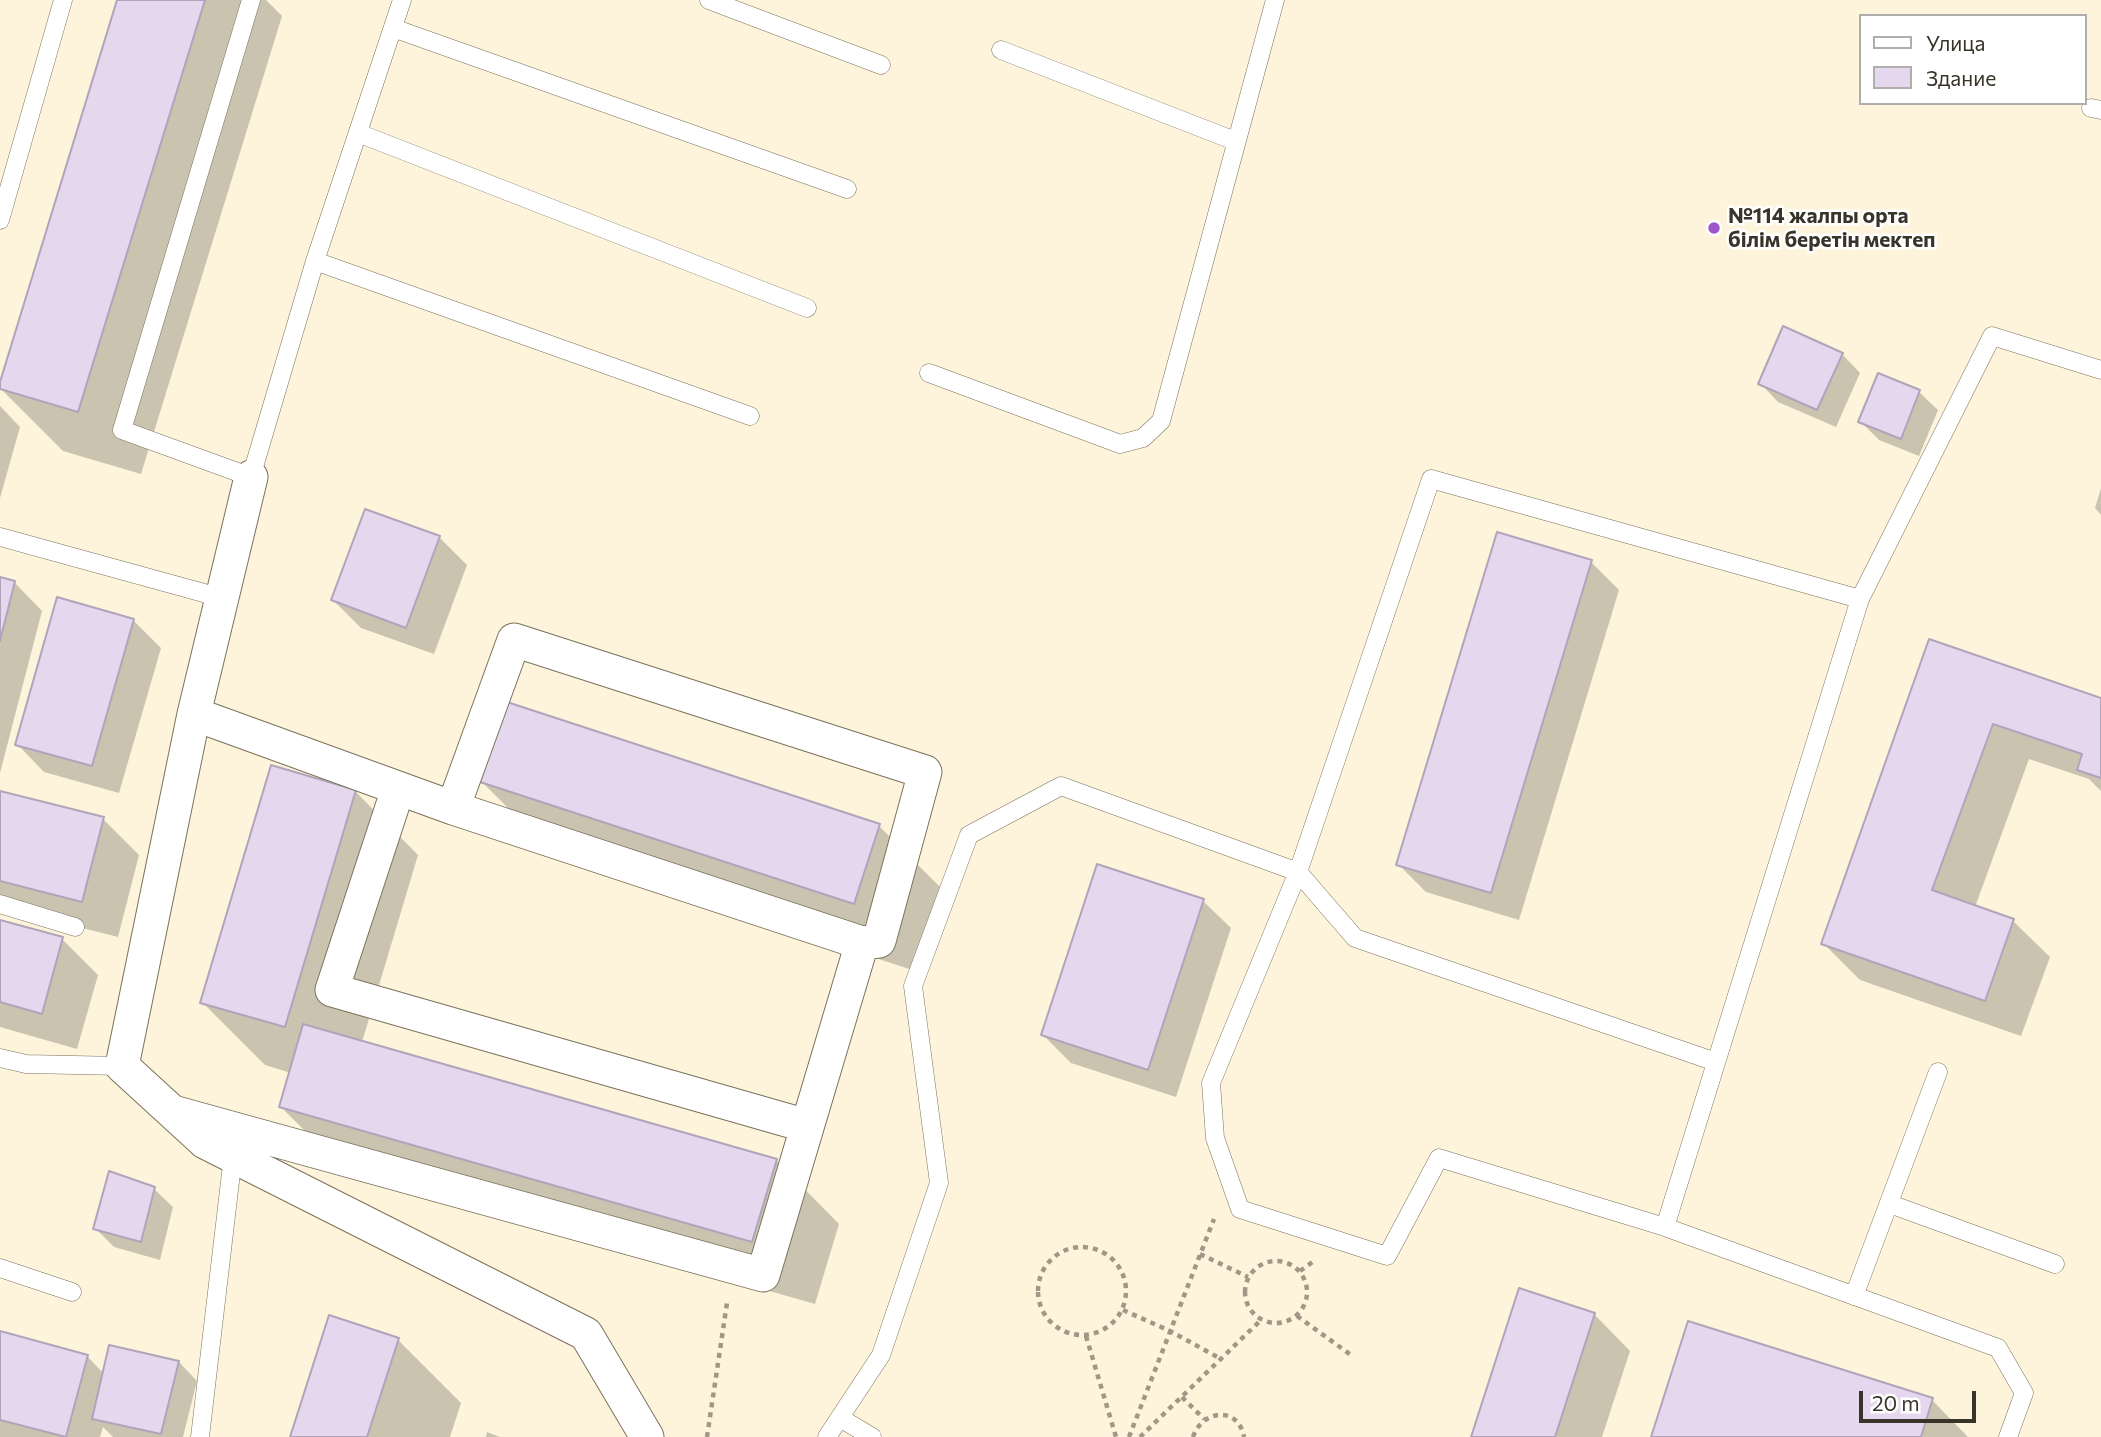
<!DOCTYPE html>
<meta charset="utf-8">
<style>
body{margin:0}
#map{position:relative;width:2101px;height:1437px;overflow:hidden;background:#fdf4db;font-family:Commissioner,sans-serif}
canvas{display:block}
.legend{position:absolute;left:1859px;top:14px;width:228px;height:91px;box-sizing:border-box;background:#fff;border:2px solid #afaeaa;margin:0;padding:9px 12px;list-style:none;font-size:21px;color:#38342a}
.legend li{display:flex;align-items:center;gap:14px;height:35px}
.legend b{width:35px;border:2px solid #afaeaa}
.scale{position:absolute;left:1859px;top:1391px;width:117px;height:32px;box-sizing:border-box;border:4px solid #38342a;border-top:0;padding-left:9px;font-size:21px;line-height:24px;white-space:nowrap;color:#38342a;-webkit-text-stroke:5px #fff;paint-order:stroke}
</style>
<div id="map">
<canvas width="2101" height="1437"></canvas>
<ul class="legend">
<li><b style="height:9px;background:#fff"></b>Улица</li>
<li><b style="height:19px;background:#e4d7ee"></b>Здание</li>
</ul>
<div class="scale">20 m</div>
</div>
<script>
const g = document.querySelector('canvas').getContext('2d');
g.lineJoin = 'round';
function fillPath(path, color) { g.fillStyle = color; g.fill(path, 'evenodd'); }
function strokePath(path, color, width, dash) { g.strokeStyle = color; g.lineWidth = width; g.lineCap = dash ? 'butt' : 'round'; g.setLineDash(dash || []); g.stroke(path); }
function label(font, color, halo, rows, align = 'center') {
  g.font = font + ' Commissioner,sans-serif'; g.lineWidth = 5; g.setLineDash([]); g.textBaseline = 'middle'; g.strokeStyle = halo; g.fillStyle = color; for (const [text, x, y, turn = 0] of rows) {
    g.save(); g.translate(x, y); g.rotate((+turn || 0) * Math.PI / 180); g.textAlign = isNaN(turn) ? turn : align; if (halo) g.strokeText(text, 0, 0); g.fillText(text, 0, 0); g.restore();
  }
}
fillPath(new Path2D(`
 M119,0H266L282,16L141,474L63,451L0,388Z
 M1842,354L1860,373L1836,427L1778,402L1760,383Z
 M1919,392L1938,410L1919,456L1879,440L1860,421Z
 M0,406L20,427L0,498Z
 M2101,488V515L2095,508Z
 M439,537L467,565L434,654L361,628L333,600Z
 M1591,562L1619,590L1519,920L1426,892L1398,864Z
 M0,579L15,583L42,611L0,773Z
 M133,620L161,648L119,793L44,772L17,744Z
 M1930,641L2101,699V791L2089,779L2029,759L1975,907L2013,921L2050,957L2021,1036L1860,980L1824,944Z
 M482,782L879,826L950,897L925,974L554,854Z
 M355,791L418,855L362,1042L776,1160L839,1224L815,1304L344,1170L281,1107L291,1073L265,1065L202,1002Z
 M0,792L103,819L139,855L118,937L0,907Z
 M1203,901L1231,928L1176,1097L1071,1063L1043,1035Z
 M0,921L62,939L98,975L77,1049L0,1027Z
 M154,1189L173,1207L160,1260L114,1247L95,1228Z
 M1594,1314L1630,1351L1602,1437H1472Z
 M0,1333L87,1356L104,1374L179,1362L197,1381L183,1437H113L103,1427L100,1437H0Z
 M398,1340L461,1403L450,1437H292Z
 M1932,1400L1968,1437H1653Z
 M487,1432L500,1437H486Z`), '#0003');
const building = new Path2D(`
 M117,0H205L78,412L0,389V382Z
 M1783,326L1843,353L1817,410L1758,384Z
 M1878,373L1920,390L1901,439L1858,422Z
 M365,509L440,536L406,628L331,600Z
 M1497,532L1592,560L1491,893L1396,865Z
 M0,577L15,581L0,641Z
 M57,597L134,619L92,766L15,745Z
 M1929,639L2101,698V778L2077,770L2082,754L1993,724L1932,890L2014,919L1985,1001L1821,944Z
 M507,702L880,824L854,904L480,782Z
 M271,765L356,790L285,1027L200,1003Z
 M0,791L104,817L82,902L0,881Z
 M1097,864L1204,899L1148,1070L1041,1035Z
 M0,920L63,937L42,1014L0,1002Z
 M303,1024L777,1159L752,1242L279,1107Z
 M109,1171L155,1187L141,1242L93,1229Z
 M1519,1288L1595,1313L1555,1437H1471Z
 M329,1315L399,1338L367,1437H290Z
 M1688,1321L1933,1398L1921,1437H1651Z
 M0,1331L88,1355L66,1437L0,1420Z
 M109,1345L179,1361L161,1434L92,1419Z`);
fillPath(building, '#e4d7ee');
strokePath(building, '#b0a4ba', 2);
const lane = new Path2D(`
 M251,0L122,430L251,477L315,261L402,0
 M709,0L881,65
 M393,28L847,189
 M1001,50L1235,141
 M2091,108L2101,110
 M358,133L807,308
 M0,220L63,0
 M315,261L750,416
 M929,373L1120,444L1143,438L1161,421L1275,0
 M0,537L222,598
 M0,904L75,927
 M0,1058L26,1064L122,1066
 M1890,1204L2055,1264
 M1665,1227L1860,599
 M0,1268L72,1292
 M1854,1296L1938,1072
 M840,1418L872,1437
 M200,1437L233,1156
 M827,1437L881,1355L939,1183L913,986L969,835L1061,786L1298,872L1355,938L1716,1062
 M2008,1437L2024,1393L1998,1348L1665,1227L1439,1158L1387,1256L1240,1209L1215,1138L1211,1083L1298,872L1431,479L1860,599L1992,336L2101,370`);
const street = new Path2D(`
 M251,477L194,714L122,1066L205,1142L586,1334L647,1437
 M194,714L453,808
 M398,789L332,990L807,1126
 M173,1112L763,1275L862,943L879,941L925,772L514,640L453,808L862,943`);
strokePath(lane, '#7b725c', 19);
strokePath(street, '#7b725c', 35);
strokePath(new Path2D(`
 M1038 1291a44 44 0 1 1 88 0a44 44 0 1 1-88 0Z
 M1200,1254L1248,1277
 M1245 1292a31 31 0 1 1 62 0a31 31 0 1 1-62 0Z
 M1300,1271L1314,1261
 M1123,1310L1170,1331L1221,1359
 M1297,1316L1351,1355
 M1086,1336L1116,1437
 M1182,1397L1204,1419
 M707,1437L727,1303
 M1129,1437L1214,1219
 M1140,1437L1261,1320
 M1193,1437C1202,1410 1238,1405 1244,1437`), '#9f9886', 4.5, [5, 5]);
strokePath(lane, '#fff', 18);
strokePath(street, '#fff', 33);
for (const [x, y, r, color] of [
 [1714,228,7,"#9d56ca"]
]) { const dot = new Path2D(); dot.arc(x, y, r, 0, 2 * Math.PI); g.fillStyle = color; g.fill(dot); strokePath(dot, '#fff', 2.5); }
label('bold 21px', '#38342a', '#fff', [
 ["№114 жалпы орта",1728,216],
 ["білім беретін мектеп",1728,240]
], 'left');
</script>
